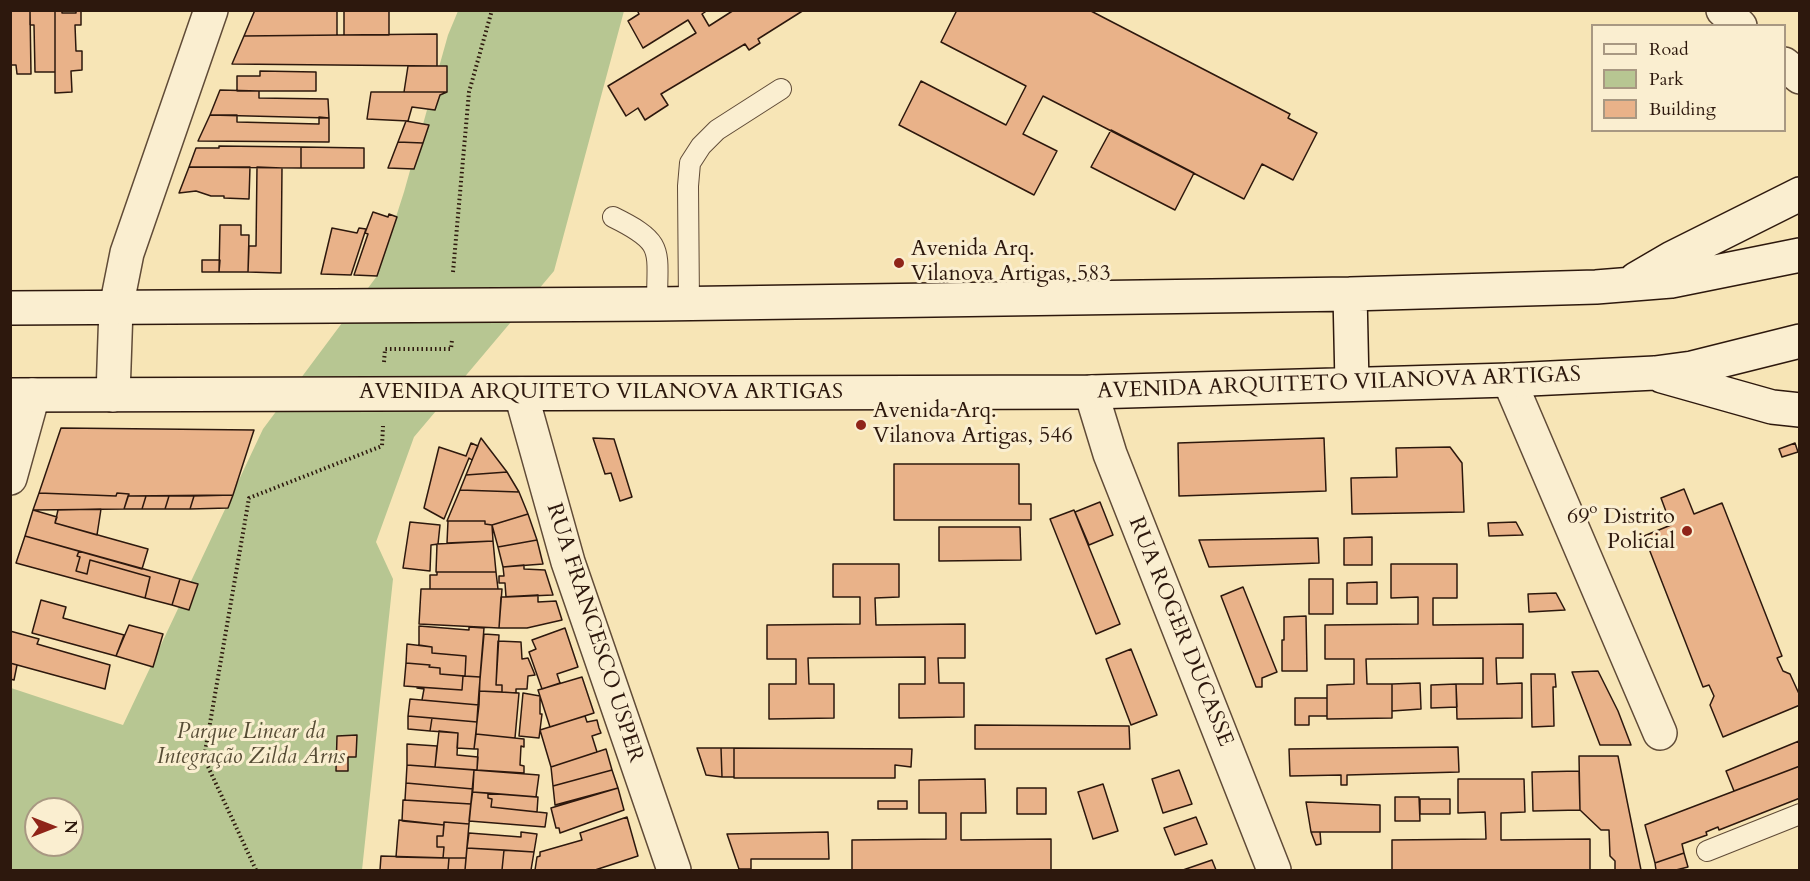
<!DOCTYPE html>
<meta charset="utf-8">
<style>
body{margin:0}
#map{position:relative;width:1810px;height:881px;overflow:hidden;background:#f7e5b6;font-family:Cardo,serif}
canvas{display:block}
.frame{position:absolute;inset:0;border:12px solid #2d180d;pointer-events:none}
.legend{position:absolute;left:1591px;top:24px;width:195px;height:108px;box-sizing:border-box;background:#faeed0;border:2px solid #a89882;margin:0;padding:8px 10px;list-style:none;font-size:18px;color:#2d180d}
.legend li{display:flex;align-items:center;gap:12px;height:30px}
.legend b{width:30px;border:2px solid #a89882}
.north{position:absolute;left:24px;top:797px;width:60px;height:60px;box-sizing:border-box;background:#faeed0;border:2px solid #a89882;border-radius:50%;rotate:90deg;font-size:16px;font-weight:700;line-height:24px;text-align:center;color:#2d180d}
.north::after{content:'';display:block;margin:auto;width:21px;height:27px;background:#8f2418;clip-path:polygon(50% 0,100% 100%,50% 72%,0 100%)}
</style>
<div id="map">
<canvas width="1810" height="881"></canvas>
<div class="frame"></div>
<ul class="legend">
<li><b style="height:8px;background:#faeed0"></b>Road</li>
<li><b style="height:16px;background:#b7c692"></b>Park</li>
<li><b style="height:16px;background:#e9b289"></b>Building</li>
</ul>
<div class="north">N</div>
</div>
<script>
const g = document.querySelector('canvas').getContext('2d');
g.lineJoin = 'round';
function fillPath(path, color) { g.fillStyle = color; g.fill(path, 'evenodd'); }
function strokePath(path, color, width, dash) { g.strokeStyle = color; g.lineWidth = width; g.lineCap = dash ? 'butt' : 'round'; g.setLineDash(dash || []); g.stroke(path); }
function label(font, color, halo, rows, align = 'center') {
  g.font = font + ' Cardo,serif'; g.lineWidth = 6; g.setLineDash([]); g.textBaseline = 'middle'; g.strokeStyle = halo; g.fillStyle = color; for (const [text, x, y, turn = 0] of rows) {
    g.save(); g.translate(x, y); g.rotate((+turn || 0) * Math.PI / 180); g.textAlign = isNaN(turn) ? turn : align; if (halo) g.strokeText(text, 0, 0); g.fillText(text, 0, 0); g.restore();
  }
}
fillPath(new Path2D(`
 M458,11H624L554,271L414,437L376,542L393,579L362,870H11V688L123,725L263,429L377,276L404,192L448,35ZM36,809H72V845H36Z`), '#b7c692');
const building = new Path2D(`
 M10,10H30L31,74H17L16,65H10Z
 M30,10H55V72H35L34,25H30Z
 M55,10H62V13H76V10H81V25H75L76,51H82V70L71,71L72,92L55,93Z
 M255,10H337V35L244,36Z
 M344,10H389V35H344Z
 M637,10H708L702,14L709,26L734,10H804L758,39L760,43L749,50L745,44L661,94L668,105L645,120L638,108L626,116L608,86L696,33L688,20L643,48L628,21L639,14Z
 M957,10H1089L1290,114L1288,118L1317,133L1293,180L1262,164L1244,199L1043,96L1023,134L1057,151L1034,195L899,125L921,81L1006,125L1026,86L941,42Z
 M437,34V66L232,64L244,36Z
 M408,66H447V92H404Z
 M260,71L316,72V91H237V76H260Z
 M220,90L259,91V98L328,99L329,118L210,115Z
 M371,92H447L440,95L435,110L412,107L408,121L367,119Z
 M210,115H237V122L319,124V117L329,118V142L198,141Z
 M406,121L429,125L423,143L398,142Z
 M1111,130L1194,173L1175,210L1091,167Z
 M398,142L423,143L414,169L388,168Z
 M219,146L301,147V168L189,167L196,148H219Z
 M301,147L364,148V168H301Z
 M189,167H250L249,199L224,198V196H211L196,191L179,193Z
 M257,167L282,168L281,273L248,272L249,246H256Z
 M373,212L388,217L389,214L397,217L377,276L354,275L368,234L365,233Z
 M220,225H241V235H249L248,272H219Z
 M332,228L357,233L359,228L366,229L351,275L321,274Z
 M202,260H220L219,272H202Z
 M61,428L254,430L233,495L128,496L129,494L117,493L116,496L39,493Z
 M481,438L507,472L466,475Z
 M593,438L614,439L632,497L620,501L611,473L605,474Z
 M1324,438L1326,491L1179,496L1178,443Z
 M471,443L478,446L472,460L469,458L444,519L424,508L439,447L466,456Z
 M1795,443L1798,452L1782,457L1779,449Z
 M1450,447L1462,463L1464,512L1352,514L1351,478L1397,477L1396,448Z
 M894,464H1019V504H1031V520H894Z
 M507,472L519,492L460,490L466,475Z
 M1684,489L1694,514L1722,503L1782,656L1777,658L1783,671L1790,674L1800,696V705L1723,737L1710,705L1714,696L1709,685L1703,687L1644,536L1671,525L1661,498Z
 M460,490L519,492L528,514L492,525L485,524V521H447Z
 M39,493L116,496L117,493L129,494L124,509L33,510Z
 M233,495L228,508L190,509L194,496Z
 M128,496H146L142,509H124Z
 M146,496H169L165,509H142Z
 M169,496H194L190,509H165Z
 M1100,502L1113,535L1089,545L1075,512Z
 M101,509L97,535L55,523L58,510Z
 M33,510L57,517L55,523L148,549L142,569L25,536Z
 M1074,510L1120,624L1096,634L1050,519Z
 M528,514L537,540L498,547L492,525Z
 M448,521H485V524L492,525L493,541L447,543Z
 M410,522L440,525L438,544L431,545L430,571L403,568Z
 M1516,522L1523,535L1489,536L1488,523Z
 M939,527H1020L1021,560L939,561Z
 M25,536L79,551L77,556L80,557L76,571L87,574L90,560L150,577L145,598L16,563Z
 M1372,537V565H1344V538Z
 M1318,538L1319,563L1209,567L1199,540Z
 M537,540L543,564L503,567L498,547Z
 M493,541L496,572H436L437,544Z
 M79,551L180,579L172,605L145,598L150,577L90,560L87,574L76,571L80,557L77,556Z
 M833,564H899V597L875,598L876,625L965,624V658H938L939,683H964V717L899,718V684H925V657L808,658L809,684H834V718L769,719V684H796V659H767V625L860,624V597H833Z
 M1391,564H1457V598H1433V625L1523,624V658H1496L1497,684L1522,683V718L1457,719L1456,684H1483V658L1366,659L1367,684H1392V718L1327,719V685L1354,684V659H1325V625L1418,624V597L1391,598Z
 M524,565V569L545,570L553,595L506,597L505,583H499V576H504L503,567Z
 M437,572H496L498,589H430V575H437Z
 M180,579L198,584L189,610L172,605Z
 M1309,579H1333V614H1309Z
 M1377,582V604H1347V583Z
 M1243,587L1277,672L1262,678V687H1256L1221,596Z
 M421,589H502L499,628L419,624Z
 M1556,593L1565,610L1529,612L1528,594Z
 M538,595V602L556,601L562,620L527,628H499L501,597Z
 M41,600L66,607L63,618L124,635L116,656L32,633Z
 M1306,616L1307,671H1282V640H1284V617Z
 M129,625L163,634L153,667L116,656Z
 M419,626L469,630V627L484,628L480,677L465,676L466,656L432,653V647L419,645Z
 M565,628L578,667L557,674L560,683L542,689L529,652L536,649L532,640Z
 M10,631L39,639L37,644L110,665L105,689L10,663Z
 M484,634L499,635L496,685H502V692L479,691Z
 M498,641L521,642L522,659L528,658L535,675L528,676L527,689H516V693L502,692V685H496Z
 M407,644L432,647V653L466,656L465,676L440,674V668L429,667L430,665L406,663Z
 M1131,649L1157,715L1131,725L1106,659Z
 M10,663L17,665L14,680L10,679Z
 M406,663L430,665L429,667L440,668V674L463,676L462,690L404,686Z
 M1598,671L1618,711L1631,745H1600L1572,672Z
 M1531,674H1555L1556,687H1553L1554,726L1532,727Z
 M463,676L480,677L479,705L422,700L424,689L417,688V687L462,690Z
 M582,677L594,713L550,727L538,690Z
 M1420,683L1421,709L1392,711V684Z
 M1456,684L1457,707L1431,708V685Z
 M479,691L519,693L515,738L476,734Z
 M523,693L540,696V714H542L539,738L519,736Z
 M1295,698H1327V716H1309V725H1295Z
 M410,699L479,705L477,722L408,716Z
 M408,716L432,718L430,731L408,729Z
 M585,716L587,722L597,720L599,728L601,733L592,736L597,752L551,767L540,730Z
 M432,718L477,722L474,749L457,748L458,733L430,731Z
 M975,725L1129,726L1130,749H975Z
 M439,731L458,733L457,755L478,757L477,770L435,767Z
 M476,734L524,739V747L521,746L520,765L524,766V773L477,770L478,749H474Z
 M357,735L356,757H348V771H336L337,736Z
 M1799,741L1800,766L1734,791L1726,771Z
 M407,744L437,746L435,767L407,765Z
 M1458,747L1459,772L1347,775V785H1341V775L1290,776L1289,749Z
 M697,748H721L722,777L706,775Z
 M721,748H734V777H722Z
 M734,748L912,749L911,767L895,765V778H734Z
 M606,749L612,770L553,786L551,767Z
 M1579,756H1618L1641,870H1615V861L1610,856L1609,830H1601L1580,810Z
 M407,765L474,770L473,789L406,783Z
 M1800,766V798L1719,830L1718,827L1706,832L1707,835L1682,844L1684,853L1655,863L1645,825Z
 M474,770L539,775L536,797L472,792Z
 M612,770L618,788L555,805L553,786Z
 M1179,770L1192,804L1163,813L1152,779Z
 M1579,771L1580,810L1533,811L1532,772Z
 M985,779L986,813H961V840L1051,839V870H852V840L946,839V813H919V780Z
 M1458,779H1524L1525,812L1501,813V840L1590,839V870H1392V840L1486,839L1485,812L1458,813Z
 M406,783L473,789L471,804L405,800Z
 M1103,784L1118,831L1093,839L1078,792Z
 M618,788L624,810L560,833L559,828H556L551,808Z
 M1017,788H1046V814H1017Z
 M472,792L488,793V798L492,799L491,807L547,813L545,827L469,821Z
 M488,793L538,797L537,812L491,807L492,799L488,798Z
 M1395,797H1419L1420,821H1395Z
 M1420,799H1450V814H1420Z
 M403,800L471,804L469,824L444,822V825L402,821Z
 M878,801H907V809H878Z
 M1306,802L1380,805V832H1311Z
 M627,817L638,856L595,870H535L537,857L540,856V852L582,840L580,833Z
 M1196,817L1207,844L1175,855L1164,828Z
 M78,820L81,834L72,836V822Z
 M399,820L444,825L443,836H437V847H444L443,858L396,857Z
 M444,822L469,824L466,858H443L444,847H437V836H443Z
 M521,832L537,834L534,852L467,848L469,833L521,837Z
 M828,832L829,859H751V869H739L727,834Z
 M1311,832H1320L1321,844L1316,845Z
 M467,848L504,850L502,870H465Z
 M504,850L534,852L531,870H502Z
 M1684,853L1688,867L1676,870H1656L1655,863Z
 M381,856L449,858L448,870H380Z
 M449,858H466L465,870H448Z
 M1212,860L1216,870H1183Z`);
fillPath(building, '#e9b289');
strokePath(building, '#2d180d', 1.5);
const service = new Path2D(`
 M613,217C666,243 657,249 657,304
 M689,304L688,186L690,163L701,146L717,130L781,89
 M1707,851L1800,814`);
const minor = new Path2D(`
 M1723,10L1740,26
 M1784,64L1800,77
 M1509,380L1660,733
 M1091,392L1110,454L1274,870
 M521,394L568,562L674,870
 M113,395L116,308L127,253L211,10
 M10,478L33,395`);
const secondary = new Path2D(`
 M1636,279L1672,258L1800,194
 M1350,294L1352,384
 M10,308L657,304L1350,294L1596,287L1671,281L1800,255
 M1662,376L1772,407L1800,410
 M10,395L1091,392L1509,380L1655,373L1692,368L1800,341`);
strokePath(service, '#604b37', 22);
strokePath(minor, '#604b37', 36);
strokePath(secondary, '#2d180d', 36);
strokePath(new Path2D(`
 M453,272L469,92L492,10
 M384,362L385,349H451L452,340
 M256,870L204,758L249,498L382,446L383,426`), '#2d180d', 4, [1.5, 3]);
strokePath(service, '#faeed0', 20);
strokePath(minor, '#faeed0', 33);
strokePath(secondary, '#faeed0', 33);
for (const [x, y, r, color] of [
 [899,263,6,"#8f2418"],
 [861,425,6,"#8f2418"],
 [1687,531,6,"#8f2418"]
]) { const dot = new Path2D(); dot.arc(x, y, r, 0, 2 * Math.PI); g.fillStyle = color; g.fill(dot); strokePath(dot, '#faeed0', 2); }
label('22px', '#2d180d', '#faeed0', [
 ["Avenida Arq.",911,250],
 ["Vilanova Artigas, 583",911,275],
 ["Avenida Arq.",873,412],
 ["Vilanova Artigas, 546",873,437],
 ["69º Distrito",1675,518,"right"],
 ["Policial",1675,543,"right"]
], 'left');
label('22px', '#2d180d', '#faeed0', [
 ["AVENIDA ARQUITETO VILANOVA ARTIGAS",1339,384,-2],
 ["AVENIDA ARQUITETO VILANOVA ARTIGAS",601,393],
 ["RUA ROGER DUCASSE",1180,632,68],
 ["RUA FRANCESCO USPER",594,633,72]
]);
label('italic 22px', '#564c35', '#faeed0', [
 ["Parque Linear da",251,733],
 ["Integração Zilda Arns",251,758]
]);
</script>
